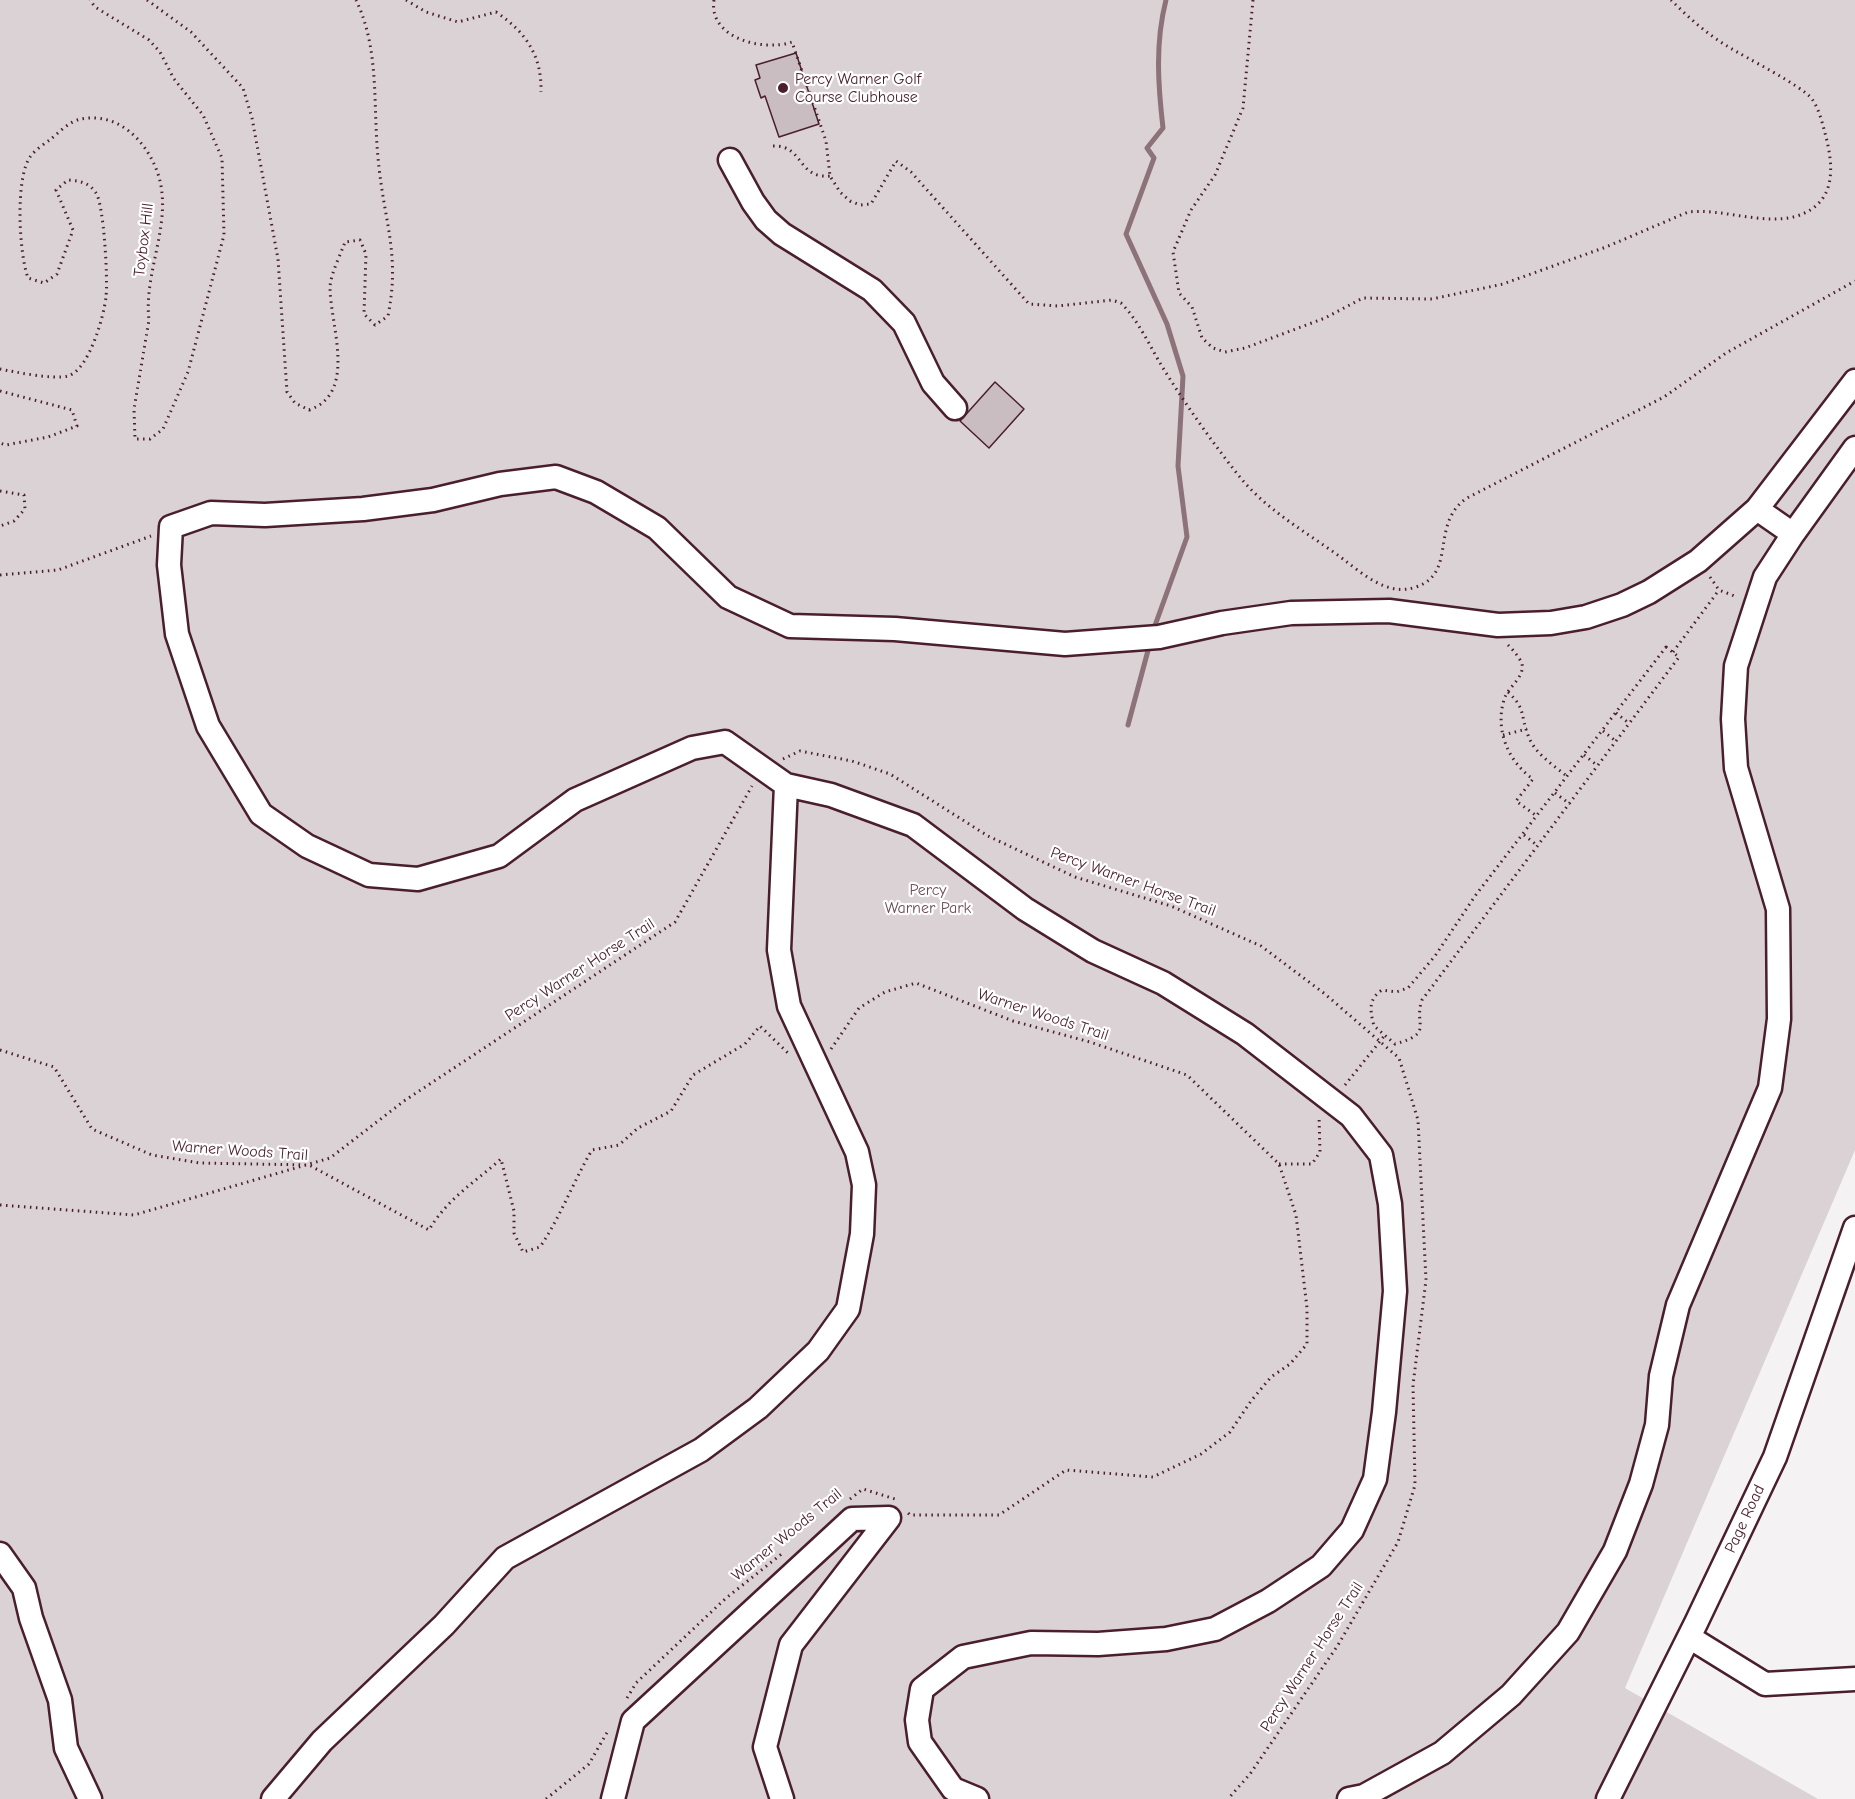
<!DOCTYPE html>
<style>
body{margin:0}
canvas{display:block;background:#f4f2f2}
</style>
<canvas width="1855" height="1799"></canvas>
<script>
const g = document.querySelector('canvas').getContext('2d');
g.lineJoin = 'round';
function fillPath(path, color) { g.fillStyle = color; g.fill(path, 'evenodd'); }
function strokePath(path, color, width, dash) { g.strokeStyle = color; g.lineWidth = width; g.lineCap = dash ? 'butt' : 'round'; g.setLineDash(dash || []); g.stroke(path); }
function label(font, color, halo, rows, align = 'center') {
  g.font = font + ' "Comic Neue",sans-serif'; g.lineWidth = 4.5; g.setLineDash([]); g.textBaseline = 'middle'; g.strokeStyle = halo; g.fillStyle = color; for (const [text, x, y, turn = 0] of rows) {
    g.save(); g.translate(x, y); g.rotate((+turn || 0) * Math.PI / 180); g.textAlign = isNaN(turn) ? turn : align; if (halo) g.strokeText(text, 0, 0); g.fillText(text, 0, 0); g.restore();
  }
}
fillPath(new Path2D(`
 M0,0H1855V1150L1625,1688L1818,1799H0Z`), '#dbd2d5');
strokePath(new Path2D(`
 M1153,631L1187,537L1178,466L1183,376L1167,324L1126,234L1154,158L1147,148L1163,128C1158,85 1155,43 1166,0
 M1128,725L1150,643`), '#8d727a', 5);
const building = new Path2D(`
 M796,53L819,124L779,137L765,96L761,98L755,80L760,78L756,65Z
 M995,382L1024,409L989,448L960,421Z`);
fillPath(building, '#cabdc1');
strokePath(building, '#4a1f2b', 1.5);
const minor = new Path2D(`
 M730,160L753,202L766,220L782,234L872,290L904,323L933,383L955,408
 M1757,509L1793,534
 M0,1554L24,1588L31,1618L60,1700L66,1748L90,1799
 M1689,1637L1765,1684L1855,1679
 M273,1799L322,1741L444,1625L505,1558L701,1450L758,1408L818,1351L848,1309L862,1234L864,1185L857,1152L789,1006L779,950L786,785
 M613,1799L633,1721L852,1519L889,1518L791,1645L765,1747L782,1799
 M977,1799L953,1789L920,1742L917,1720L922,1689L963,1657L1031,1643L1098,1644L1166,1639L1215,1629L1268,1601L1321,1566L1352,1530L1375,1479L1384,1412L1395,1291L1390,1204L1381,1155L1351,1116L1245,1034L1163,983L1093,951L1025,909L913,825L831,795L786,785L725,742L692,748L575,800L499,856L418,879L369,875L307,846L261,814L208,726L177,634L169,565L171,527L211,513L265,515L363,509L433,500L500,484L556,477L596,492L657,528L728,597L790,626L895,629L1065,644L1159,637L1222,623L1291,613L1389,611L1498,625L1551,623L1586,617L1622,605L1649,592L1698,561L1757,509L1855,381
 M1349,1799L1364,1796L1442,1753L1511,1695L1568,1632L1615,1551L1641,1484L1657,1425L1661,1376L1678,1305L1770,1088L1779,1019L1778,909L1736,768L1733,719L1736,666L1765,577L1793,534L1855,448
 M1608,1799L1696,1623L1775,1457L1855,1228`);
strokePath(minor, '#4a1f2b', 27);
strokePath(new Path2D(`
 M147,0L191,32L243,88L252,118L278,259L287,392L295,403L309,410C358,393 330,325 330,287C331,273 340,256 345,242L360,240L366,254L364,314L375,325L388,316C400,256 385,224 379,167C372,110 381,52 356,0
 M406,0L426,12L458,22L496,12C526,32 542,56 541,92
 M714,0C708,38 763,52 792,42L826,141L830,176L840,192L850,201L860,205L871,204L896,161L911,172L1029,304L1058,306L1112,300L1121,303C1139,321 1150,347 1163,368C1186,405 1212,442 1239,476C1268,512 1307,532 1343,559C1363,574 1388,597 1416,587C1458,573 1429,524 1467,498L1664,397L1726,353L1855,281
 M1253,0L1243,108L1215,175L1191,210L1173,252L1179,293L1192,307L1202,338L1213,348L1225,352L1245,348L1325,318L1363,298L1432,299L1503,284L1606,247L1688,212C1722,208 1764,226 1797,216C1837,203 1834,167 1825,133C1822,122 1819,109 1812,99C1801,85 1746,58 1727,46C1707,34 1688,17 1671,0
 M773,146C804,145 797,179 830,176
 M0,369C15,372 54,380 68,376C89,370 104,316 106,297C108,280 104,205 96,193C89,182 79,181 68,180L56,190L73,230L57,274L44,283L28,278C19,253 15,179 30,157C35,150 44,144 51,139C59,132 70,121 81,119C117,112 145,139 157,171C175,220 143,271 149,320L134,409L135,439H150L163,429L188,372L224,235L222,158L203,115L174,79L160,52L149,40L95,7L90,0
 M0,391L72,410L77,426L48,437L6,445L0,443
 M0,491L24,495L25,509L14,521L0,526
 M0,575L58,570L151,536
 M1710,577L1719,590L1737,597
 M1508,645C1513,650 1520,658 1522,664C1525,676 1509,687 1505,697C1494,727 1507,761 1533,779L1516,801L1538,817
 M1666,647L1679,657L1422,1000C1413,1025 1435,1033 1395,1044L1374,1026C1370,1011 1368,999 1382,990L1396,992L1408,988L1435,956L1475,896Z
 M1673,652L1719,590
 M1508,692C1526,709 1520,714 1528,735C1534,753 1553,765 1568,777
 M1616,713L1630,724
 M1603,731L1617,742
 M1503,735L1527,729
 M1584,755L1598,766
 M783,759L800,751L852,761L890,774L988,836L1075,877L1171,906L1261,946L1325,994L1399,1058L1418,1120L1426,1280L1413,1385L1415,1485L1398,1542L1338,1645L1250,1774L1228,1799
 M1555,793L1570,804
 M1524,835L1538,846
 M831,1049L859,1008L885,992L916,983L1013,1021L1090,1042L1187,1075L1279,1164L1296,1215L1307,1308V1344L1290,1364L1271,1377L1251,1401L1230,1432L1201,1454L1153,1477L1066,1470L999,1515H910L908,1513
 M0,1050L54,1067L92,1129L152,1155L199,1163L309,1165L429,1230C447,1199 475,1182 501,1159L514,1211V1233L523,1252L540,1247C561,1216 573,1182 592,1150L619,1145L638,1128L671,1111L693,1075L745,1044L760,1026L789,1054
 M1345,1085L1385,1035
 M1279,1164H1312L1320,1152L1319,1116
 M0,1205L134,1215L330,1158L404,1101L675,922L752,786
 M850,1499L863,1489L895,1499
 M627,1698L636,1683L725,1599L784,1552
 M546,1799L589,1764L609,1729`), '#4a1f2b', 3, [1.5, 4.5]);
strokePath(minor, '#fff', 22);
for (const [x, y, r, color] of [
 [783,88,6,"#4a1f2b"]
]) { const dot = new Path2D(); dot.arc(x, y, r, 0, 2 * Math.PI); g.fillStyle = color; g.fill(dot); strokePath(dot, '#fff', 2); }
label('16px', '#4a1f2b', '#fff', [
 ["Percy Warner Golf",795,79],
 ["Course Clubhouse",795,97]
], 'left');
label('16px', '#4a1f2b', '#fff', [
 ["Toybox Hill",144,240,-83],
 ["Percy Warner Horse Trail",1133,882,20],
 ["Percy Warner Horse Trail",580,970,-33],
 ["Warner Woods Trail",1043,1015,18],
 ["Warner Woods Trail",240,1151,4],
 ["Page Road",1745,1519,-65],
 ["Warner Woods Trail",787,1535,-39],
 ["Percy Warner Horse Trail",1312,1657,-57]
]);
label('16px', '#6e4c56', '#fff', [
 ["Percy",928,890],
 ["Warner Park",928,908]
]);
</script>
